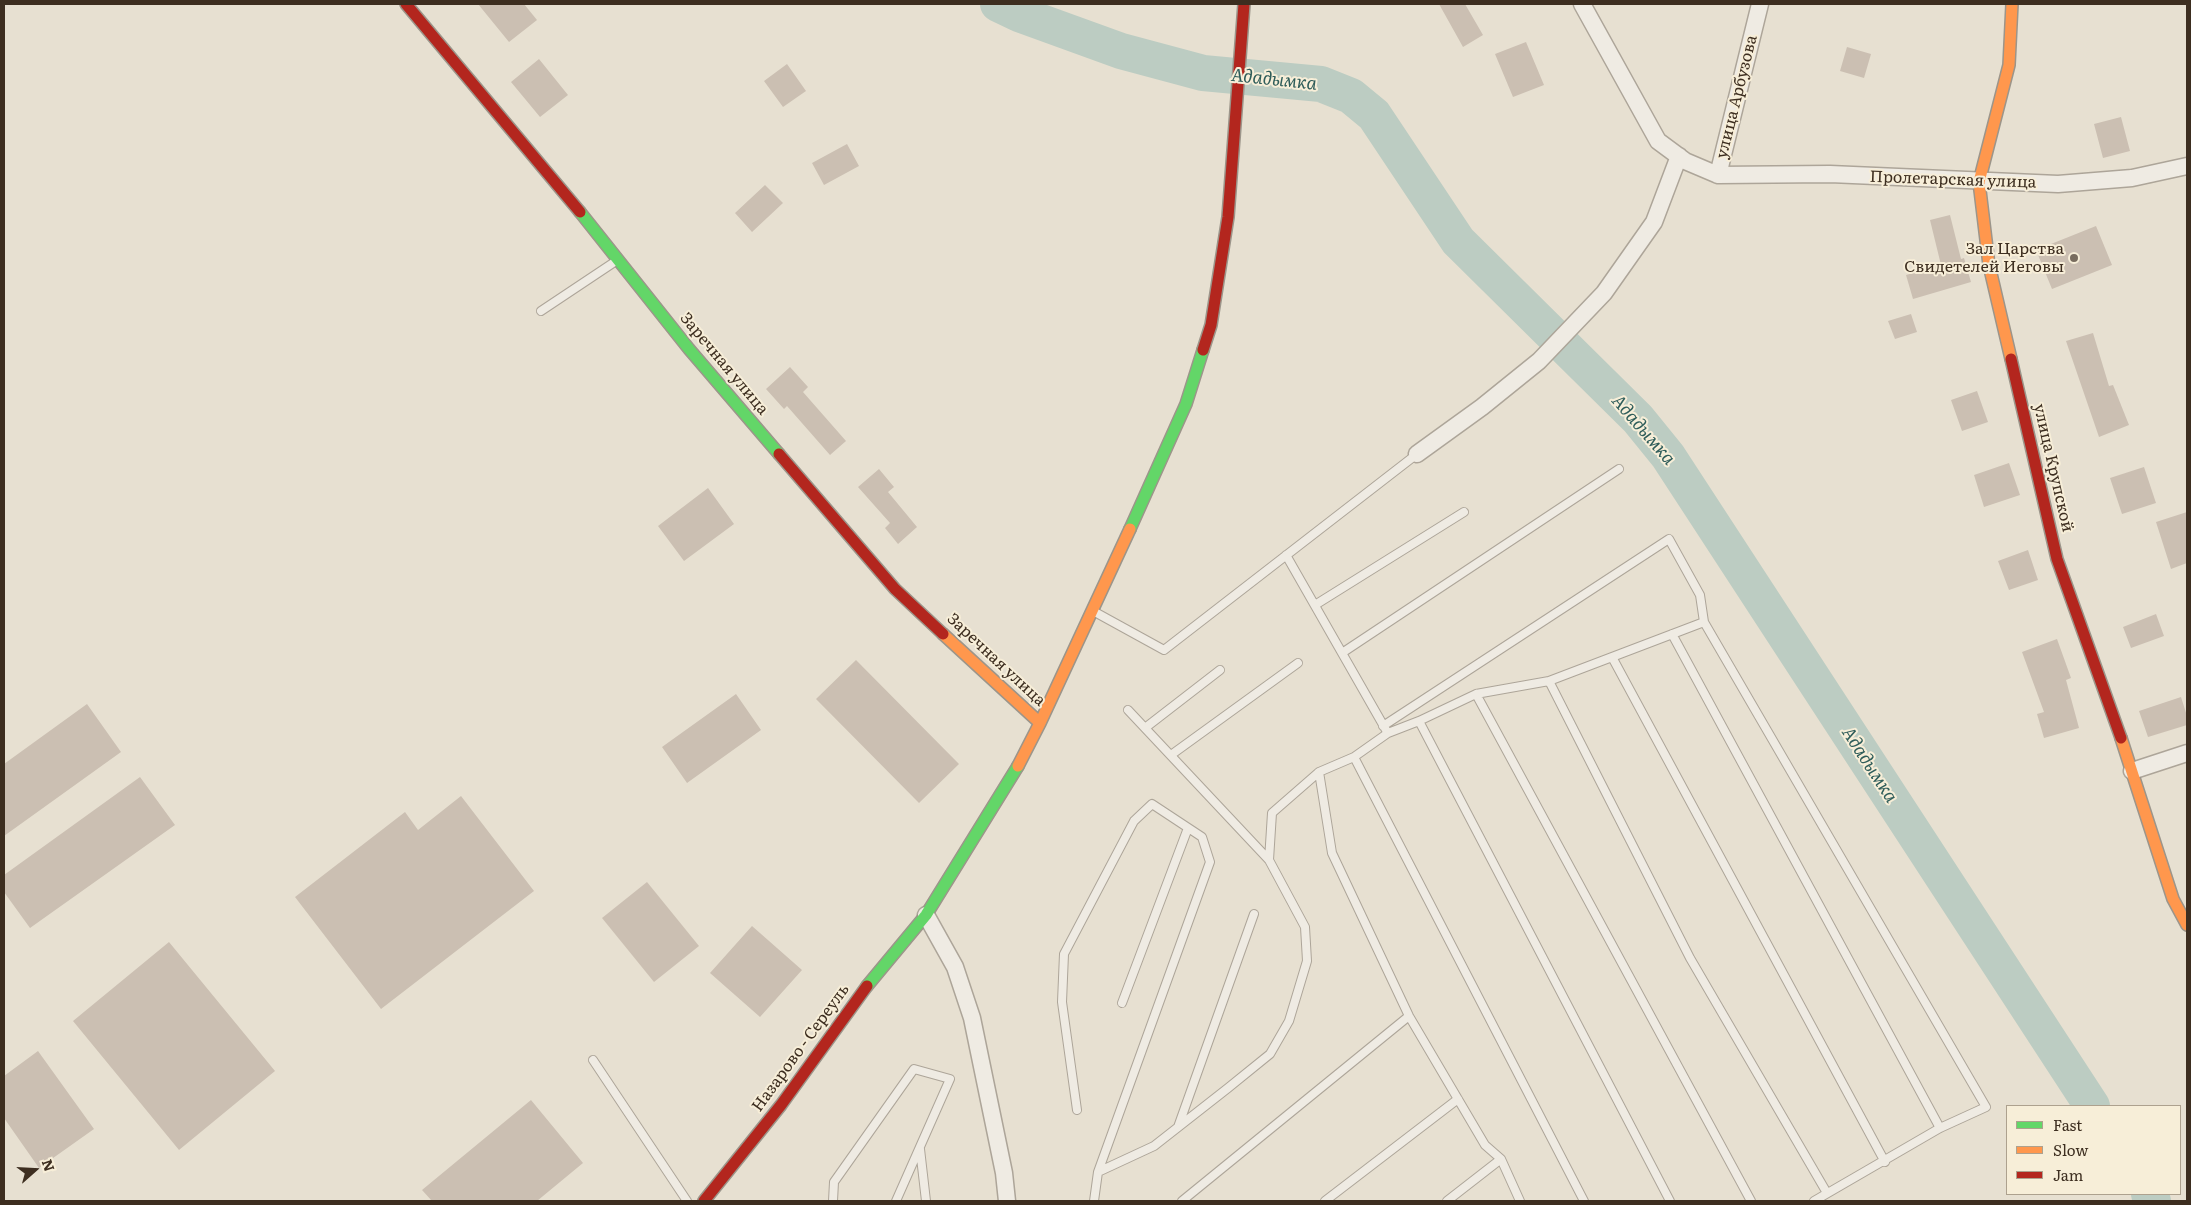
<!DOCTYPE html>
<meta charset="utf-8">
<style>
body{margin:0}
#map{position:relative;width:2191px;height:1205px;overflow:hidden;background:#e7e0d1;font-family:Literata,serif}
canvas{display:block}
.frame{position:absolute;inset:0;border:5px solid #3d2e20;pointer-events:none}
.legend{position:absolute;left:2006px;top:1105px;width:175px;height:90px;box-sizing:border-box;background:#f7eed8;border:1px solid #ada18e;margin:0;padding:6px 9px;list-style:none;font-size:15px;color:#3d2e20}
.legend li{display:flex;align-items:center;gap:10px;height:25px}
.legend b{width:25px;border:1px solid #ada18e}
.north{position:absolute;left:10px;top:1145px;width:50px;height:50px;-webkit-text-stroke:4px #f7eed8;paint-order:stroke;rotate:71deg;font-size:14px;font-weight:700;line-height:20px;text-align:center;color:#3d2e20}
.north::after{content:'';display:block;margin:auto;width:18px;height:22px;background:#3d2e20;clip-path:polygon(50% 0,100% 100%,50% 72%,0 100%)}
</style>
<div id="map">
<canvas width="2191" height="1205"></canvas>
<div class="frame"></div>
<ul class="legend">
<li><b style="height:6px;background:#63d668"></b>Fast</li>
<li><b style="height:6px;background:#ff974d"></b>Slow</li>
<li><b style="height:6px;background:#b3261e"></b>Jam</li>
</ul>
<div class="north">N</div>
</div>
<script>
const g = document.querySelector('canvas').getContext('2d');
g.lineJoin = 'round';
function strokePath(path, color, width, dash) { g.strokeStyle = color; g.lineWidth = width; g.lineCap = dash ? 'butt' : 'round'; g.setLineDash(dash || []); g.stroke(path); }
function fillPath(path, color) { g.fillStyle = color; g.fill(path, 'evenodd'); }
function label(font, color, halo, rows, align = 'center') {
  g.font = font + ' Literata,serif'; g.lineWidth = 4; g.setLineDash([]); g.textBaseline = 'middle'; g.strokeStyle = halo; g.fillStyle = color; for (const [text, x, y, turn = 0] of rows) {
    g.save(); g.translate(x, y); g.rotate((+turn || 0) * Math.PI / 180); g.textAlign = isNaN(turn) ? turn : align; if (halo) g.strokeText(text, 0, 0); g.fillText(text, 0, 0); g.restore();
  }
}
strokePath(new Path2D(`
 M998,4L1019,14L1121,51L1203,73L1321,84L1351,96L1374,115L1458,241L1638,419L1668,456L2092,1106
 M2149,1194L2153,1201`), '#bcccc2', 36);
fillPath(new Path2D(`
 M478,4H524L537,20L509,42Z
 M1439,4H1465L1483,35L1463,47Z
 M1526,42L1544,85L1513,97L1495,54Z
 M1847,47L1871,54L1864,78L1840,71Z
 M539,59L568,95L540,117L511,82Z
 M787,64L806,91L783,107L764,81Z
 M2121,117L2130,151L2103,158L2094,124Z
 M847,144L859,166L824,185L812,163Z
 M765,185L783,203L752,232L735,213Z
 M1950,215L1961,259L1964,258L1971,282L1913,299L1906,275L1941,265L1930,220Z
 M2096,226L2112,265L2052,289L2036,250Z
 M1911,314L1917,332L1895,339L1888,321Z
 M2093,333L2109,386L2113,385L2129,425L2099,437L2066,341Z
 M790,367L808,387L803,392L846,441L830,455L787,406L784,409L766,389Z
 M1977,391L1988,422L1962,431L1951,400Z
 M2009,463L2020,495L1984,507L1974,475Z
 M2144,467L2156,503L2122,514L2110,478Z
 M879,469L894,487L888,492L917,527L898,544L885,528L890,523L858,487Z
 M708,488L734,524L684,561L658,526Z
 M2187,512V563L2171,569L2156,522Z
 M2028,550L2038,580L2009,590L1998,561Z
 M2156,614L2164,636L2131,648L2123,627Z
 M2057,639L2071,678L2066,680L2079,728L2044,738L2037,714L2044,712L2022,652Z
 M856,660L959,764L919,803L816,699Z
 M736,694L761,730L687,783L662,747Z
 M2181,697L2187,716V725L2148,737L2139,711Z
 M87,704L121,752L4,836V764Z
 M140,777L175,825L30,928L4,892V875Z
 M461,796L534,891L381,1009L295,897L405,812L418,830Z
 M647,882L699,946L654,982L602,918Z
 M752,926L802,970L760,1017L710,973Z
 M169,942L275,1071L179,1150L73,1021Z
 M38,1051L94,1129L39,1168L4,1118V1076Z
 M531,1100L583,1163L537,1201H432L422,1190Z`), '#cbbfb2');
const lane = new Path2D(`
 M541,311L616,261
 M1286,555L1386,730
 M1315,605L1464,512
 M1093,611L1164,650L1417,454
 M1704,622L1986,1107L1940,1128L1814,1201
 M1672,634L1940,1128
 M1342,653L1619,469
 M1612,657L1885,1162
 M1549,681L1690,958L1827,1193
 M1476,694L1751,1201
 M1128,710L1269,860
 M1419,721L1670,1201
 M1145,728L1220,670
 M1171,755L1298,663
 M1354,757L1584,1201
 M1319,772L1354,757L1388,733L1419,721L1476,694L1549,681L1704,622L1700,595L1669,539L1383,726
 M1122,1003L1188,828
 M593,1060L687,1201
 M1077,1110L1062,1002L1064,954L1134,821L1152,804L1202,837L1210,862L1098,1172
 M1178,1127L1254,914
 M920,1149L926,1201
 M833,1201L834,1182L914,1069L950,1079L896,1201
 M1094,1201L1098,1172L1154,1146L1228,1088L1270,1054L1289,1021L1307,961L1305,927L1269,860L1272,813L1319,772L1332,853L1409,1016L1485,1145L1501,1159L1520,1201
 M1182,1201L1409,1016
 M1325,1201L1458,1099
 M1447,1201L1501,1159`);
const street = new Path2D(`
 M1582,4L1658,141L1685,161L1718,175L1830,174L2058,184L2132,178L2187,166
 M1718,175L1760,4
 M1417,454L1482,407L1539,361L1604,293L1654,222L1679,156
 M2132,771L2187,753
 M926,915L955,967L972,1018L1004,1173L1007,1201`);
const fast = new Path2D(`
 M580,212L689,349L779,454
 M1130,529L1186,404L1203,350
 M867,986L926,915L1018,766`);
const slow = new Path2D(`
 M2011,359L1989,265L1979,182L2009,65L2012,4
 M943,634L1040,723
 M2121,738L2173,899L2187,925
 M1018,766L1040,723L1130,529`);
const jam = new Path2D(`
 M406,4L580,212
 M1203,350L1211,325L1228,217L1244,4
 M2011,359L2057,559L2121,738
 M779,454L895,589L943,634
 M704,1201L781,1105L867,986`);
strokePath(lane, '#ada599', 10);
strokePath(street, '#ada599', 19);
strokePath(fast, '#9c958a', 14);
strokePath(slow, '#9c958a', 14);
strokePath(jam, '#9c958a', 14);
strokePath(lane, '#efebe3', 8);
strokePath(street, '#efebe3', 16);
strokePath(fast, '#63d668', 11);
strokePath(slow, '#ff974d', 11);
strokePath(jam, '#b3261e', 11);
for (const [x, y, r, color] of [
 [2074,258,5,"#786c5e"]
]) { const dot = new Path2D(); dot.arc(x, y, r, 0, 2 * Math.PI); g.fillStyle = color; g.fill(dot); strokePath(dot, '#f7eed8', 2); }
label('16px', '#3d2e20', '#f7eed8', [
 ["улица Арбузова",1737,97,-76],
 ["Пролетарская улица",1953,180,2],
 ["Заречная улица",724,364,50],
 ["улица Крупской",2053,468,77],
 ["Заречная улица",996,660,43],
 ["Назарово - Сереуль",801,1048,-54]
]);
label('16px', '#3d2e20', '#f7eed8', [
 ["Зал Царства",2064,249],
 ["Свидетелей Иеговы",2064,267]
], 'right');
label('italic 18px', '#2f5d5a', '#f7eed8', [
 ["Ададымка",1274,80,6],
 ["Ададымка",1643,430,49],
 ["Ададымка",1869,765,57]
]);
</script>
